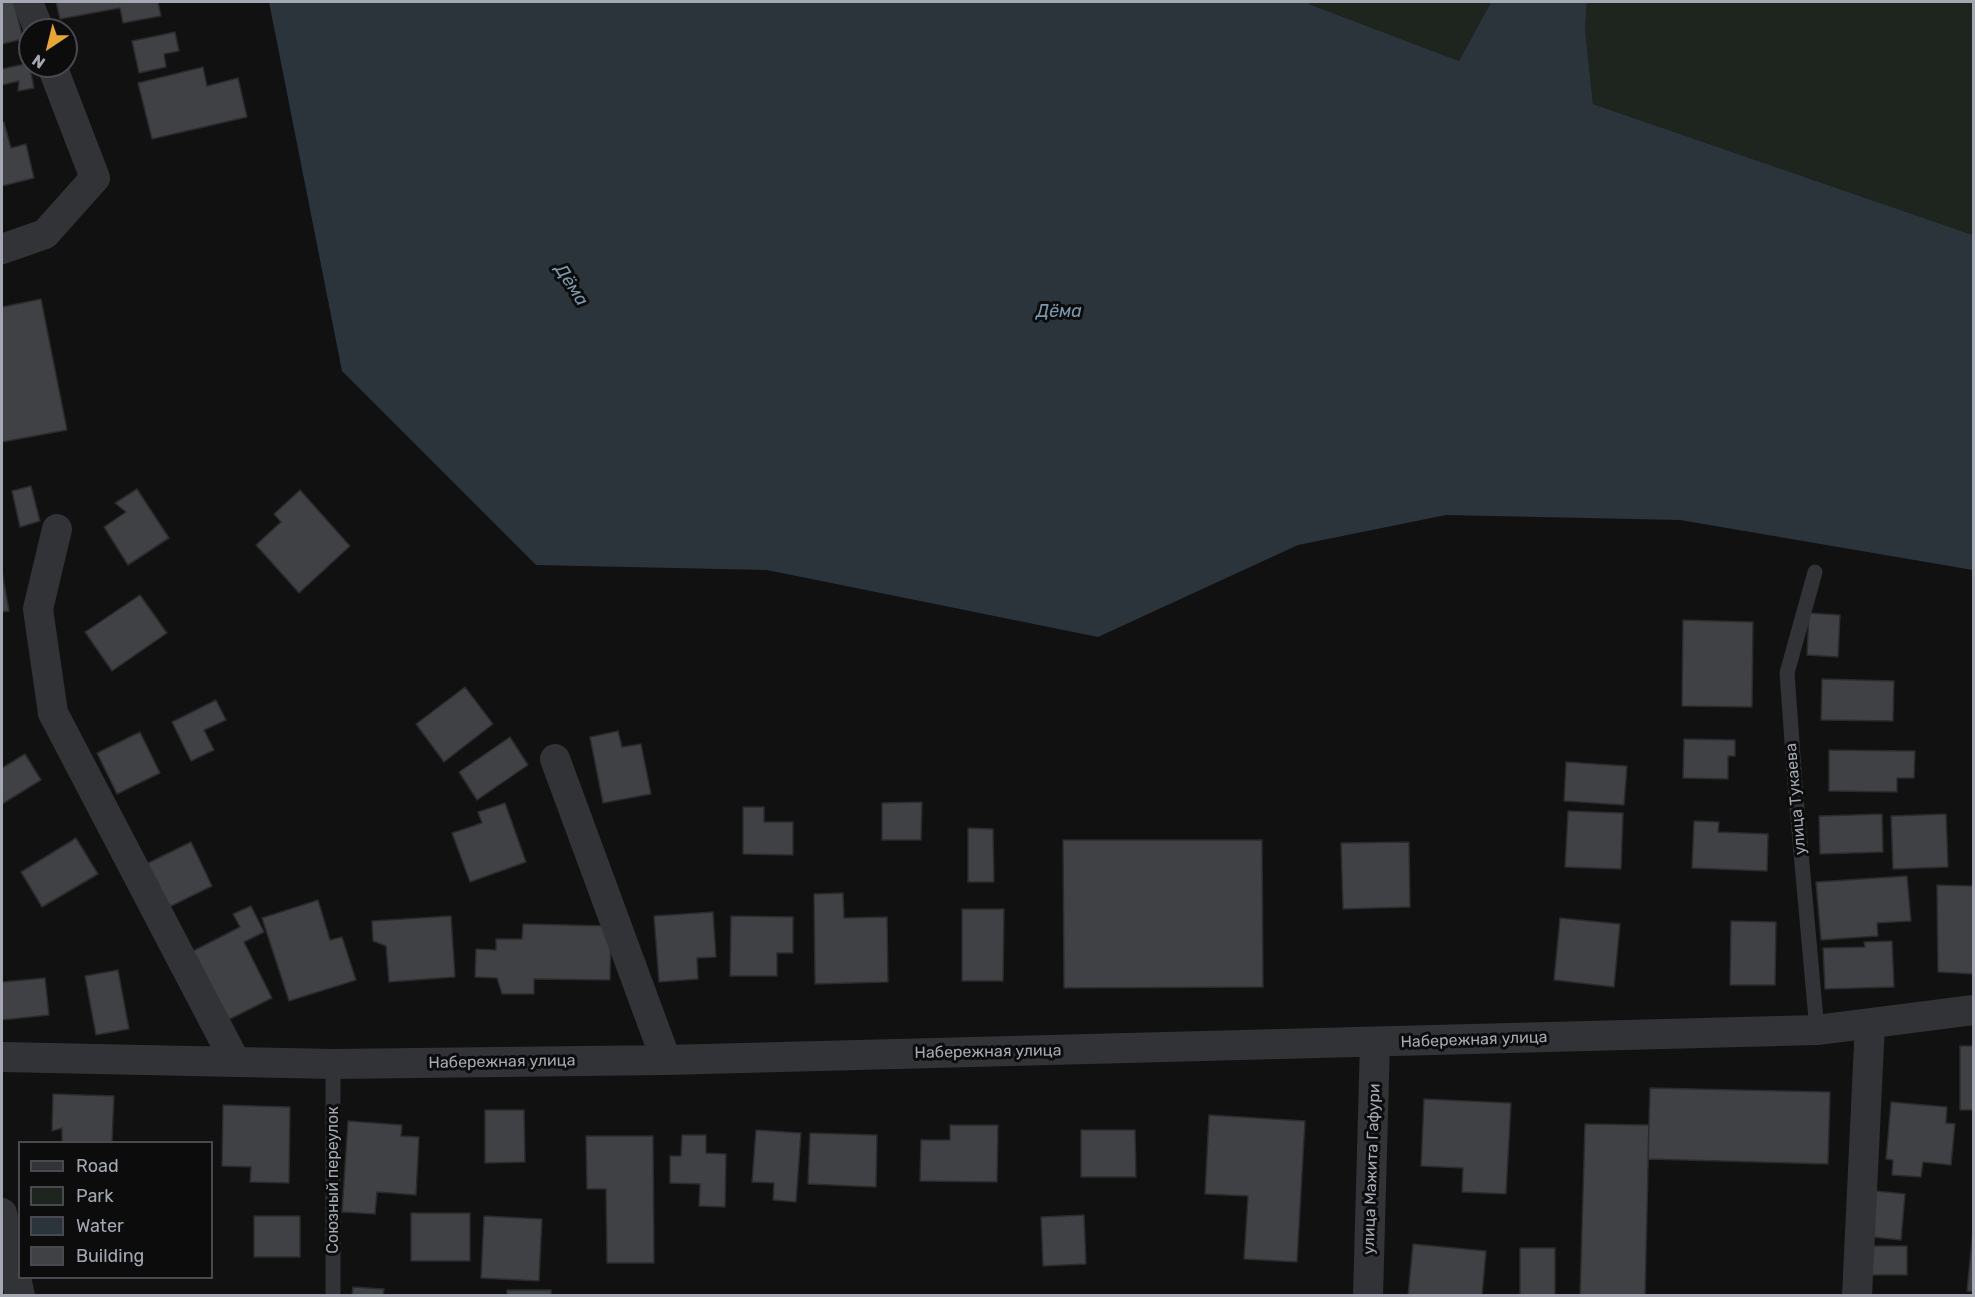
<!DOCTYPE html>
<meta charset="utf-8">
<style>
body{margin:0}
#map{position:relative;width:1975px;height:1297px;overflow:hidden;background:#111112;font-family:Rubik,sans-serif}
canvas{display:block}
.frame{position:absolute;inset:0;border:3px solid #a3a8b2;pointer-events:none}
.legend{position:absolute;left:18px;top:1141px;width:195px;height:138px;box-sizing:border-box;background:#0c0c0d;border:2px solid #484a4f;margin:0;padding:8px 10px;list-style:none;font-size:18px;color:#a3a8b2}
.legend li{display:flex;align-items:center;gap:12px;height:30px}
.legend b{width:30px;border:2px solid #484a4f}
.north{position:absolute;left:18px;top:18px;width:60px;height:60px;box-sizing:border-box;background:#0c0c0d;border:2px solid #484a4f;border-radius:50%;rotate:215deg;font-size:16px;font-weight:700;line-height:24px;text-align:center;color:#a3a8b2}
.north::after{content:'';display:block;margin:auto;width:21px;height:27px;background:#e6a535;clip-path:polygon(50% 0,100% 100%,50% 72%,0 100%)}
</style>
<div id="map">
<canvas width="1975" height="1297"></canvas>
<div class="frame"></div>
<ul class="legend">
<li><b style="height:8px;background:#323337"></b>Road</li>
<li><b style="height:16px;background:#1d251e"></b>Park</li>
<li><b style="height:16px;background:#2b343a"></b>Water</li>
<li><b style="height:16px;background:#404145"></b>Building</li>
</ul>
<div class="north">N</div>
</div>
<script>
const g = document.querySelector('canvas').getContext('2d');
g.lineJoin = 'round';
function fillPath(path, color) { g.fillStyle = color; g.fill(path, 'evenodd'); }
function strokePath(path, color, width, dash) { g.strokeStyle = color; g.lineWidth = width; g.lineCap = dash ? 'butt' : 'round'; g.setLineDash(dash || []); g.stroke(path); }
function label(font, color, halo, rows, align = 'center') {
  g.font = font + ' Rubik,sans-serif'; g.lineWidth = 6; g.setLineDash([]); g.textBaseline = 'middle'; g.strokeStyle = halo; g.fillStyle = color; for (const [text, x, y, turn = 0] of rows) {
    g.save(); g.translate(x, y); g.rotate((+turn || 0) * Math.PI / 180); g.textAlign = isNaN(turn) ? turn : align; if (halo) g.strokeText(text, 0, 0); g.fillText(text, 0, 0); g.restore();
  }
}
fillPath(new Path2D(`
 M1308,2H1491L1459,61L1309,4Z
 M1587,2H1973V235L1593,104L1585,28Z`), '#1d251e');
fillPath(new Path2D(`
 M269,2H1308L1309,4L1459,61L1491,2H1587L1585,28L1593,104L1973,235V570L1680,520L1446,515L1298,545L1098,637L767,570L536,565L342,371Z`), '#2b343a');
const building = new Path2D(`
 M2,2H14L23,39L2,44Z
 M56,2H158L161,16L123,23L120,8L60,19Z
 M175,32L179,51L164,54L166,67L139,73L132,41Z
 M29,63L34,88L18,91L19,81L2,85V69Z
 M203,67L207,86L238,78L247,117L152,139L138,83Z
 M2,122H4L11,148L26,144L34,178L2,186Z
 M41,299L67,430L2,442V307Z
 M31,486L40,521L20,527L12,491Z
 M137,489L169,538L128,565L104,527L126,512L115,503Z
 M300,490L350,546L299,593L256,545L281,522L274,514Z
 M2,571L9,611L2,612Z
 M140,595L167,633L112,671L85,632Z
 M1809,613L1840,615L1838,657L1807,655Z
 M1683,620L1753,622L1752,707L1682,706Z
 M1822,679L1894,681L1893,721L1821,720Z
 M465,687L493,724L444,762L416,724Z
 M216,700L226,720L204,730L214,750L191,761L172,722Z
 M618,731L622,747L641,744L651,794L603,803L590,737Z
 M140,732L160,773L117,794L97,753Z
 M510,737L528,765L477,800L459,772Z
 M1684,739L1735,740V756H1728V779L1683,778Z
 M1829,750L1915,751L1914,778H1897V792L1829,791Z
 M25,754L41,780L2,804V768Z
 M1566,762L1627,766L1624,805L1564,801Z
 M922,802L921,840H882V803Z
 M505,803L526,862L470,882L452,833L482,823L478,812Z
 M743,807H764V822H793V855L743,854Z
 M1568,811L1623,813L1621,869L1565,867Z
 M1882,814L1883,852L1820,854L1819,816Z
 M1946,814L1948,867L1893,869L1891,816Z
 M1694,821L1719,822L1718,832L1768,834L1767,871L1692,868Z
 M968,828L993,829L994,882H968Z
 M76,838L98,874L42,907L21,872Z
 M1063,840H1262L1263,987L1064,988Z
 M191,842L212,886L167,908L146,864Z
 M1409,842L1410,907L1343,909L1341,843Z
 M1907,876L1911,921L1877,923L1878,936L1821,940L1816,882Z
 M1937,885L1974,886V974L1938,972Z
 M843,893L844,918L887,917L888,982L815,984L814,894Z
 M318,900L330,940L342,937L356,980L289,1001L262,918Z
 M251,906L264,932L244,942L272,998L224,1022L189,953L240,927L233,914Z
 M962,909H1004L1003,981H962Z
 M713,912L716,957L697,958L698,979L659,982L654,916Z
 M451,916L455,977L389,982L386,946L373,941L372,921Z
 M731,916L793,917V953H777V976H730Z
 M1560,918L1620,924L1614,987L1554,980Z
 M1731,921L1776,922L1775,985H1730Z
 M523,924L611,926L610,980L534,979V994H502L497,978L475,977L476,949L496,950V939H522Z
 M1892,941L1894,987L1825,989L1823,948L1865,947L1864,942Z
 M118,970L129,1029L96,1035L85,976Z
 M45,978L49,1015L2,1020V982Z
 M1960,1046H1974V1110H1960Z
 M1650,1088L1830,1092L1828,1164L1648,1159Z
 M53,1094L114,1096L112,1142H62V1128L52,1131Z
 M1424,1099L1511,1103L1506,1194L1462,1192L1463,1168L1421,1166Z
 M1891,1102L1947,1107L1946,1123L1955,1124L1951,1165L1923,1162L1921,1177L1892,1175L1893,1160L1886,1159Z
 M223,1105L290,1107L289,1183L250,1182L251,1167L222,1166Z
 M485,1110H524L525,1162L485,1163Z
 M1209,1115L1305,1121L1297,1262L1244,1259L1248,1196L1205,1194Z
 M348,1121L402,1125L401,1136L419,1137L416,1195L377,1192L375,1214L342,1212Z
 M1585,1124L1649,1125L1645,1296H1580Z
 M950,1125H998L997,1182L920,1181L921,1140H950Z
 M756,1130L801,1133L796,1202L773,1200L774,1183L752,1182Z
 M1081,1130H1135L1136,1177H1081Z
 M810,1133L877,1135L876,1187L808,1184Z
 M682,1135H706V1153L726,1154L725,1207L699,1206L700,1184L670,1183V1156H681Z
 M586,1136H653L654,1263H607L606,1189H587Z
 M1876,1191L1905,1194L1901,1240L1872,1237Z
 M411,1213H470V1261H411Z
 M1084,1215L1086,1264L1043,1266L1041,1217Z
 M254,1216H300V1257H254Z
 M484,1216L542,1219L539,1281L481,1278Z
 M1974,1220V1292L1967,1291Z
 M1413,1244L1486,1251L1482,1296H1408Z
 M1869,1246H1907V1275H1869Z
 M1520,1248H1555V1296H1520Z
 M353,1287L384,1289L383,1296H352Z
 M507,1290H551V1296H507Z`);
fillPath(building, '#404145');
strokePath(building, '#2b2b2e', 1.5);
strokePath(new Path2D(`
 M1815,572L1787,673L1796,797L1817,1030
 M333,1064V1296`), '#323337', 15);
strokePath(new Path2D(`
 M28,2L39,30
 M2,249L45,234L95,178L52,66
 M57,529L38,609L53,713L235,1061
 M555,759L666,1060
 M2,1057L333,1064L666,1060L1817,1030L1974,1010
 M2,1213L20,1296
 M1368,1296L1375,1042
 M1857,1296L1870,1023`), '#323337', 30);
label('16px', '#a3a8b2', '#0c0c0d', [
 ["улица Тукаева",1796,799,-95],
 ["Набережная улица",1474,1040,-2],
 ["Набережная улица",988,1052,-1],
 ["Набережная улица",502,1062,-1],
 ["улица Мажита Гафури",1372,1169,-88],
 ["Союзный переулок",333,1180,-90]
]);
label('italic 18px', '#7b97ac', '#0c0c0d', [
 ["Дёма",571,285,57],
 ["Дёма",1059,312]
]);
</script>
